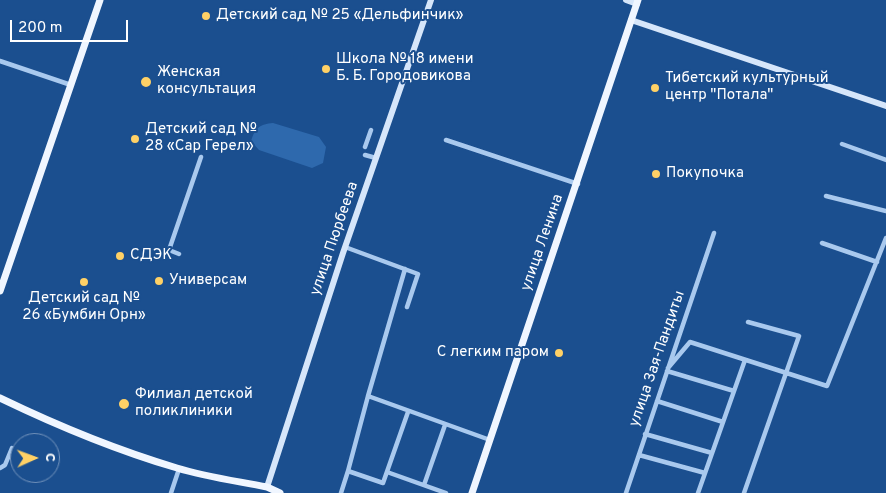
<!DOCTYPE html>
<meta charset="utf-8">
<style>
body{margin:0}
#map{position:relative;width:886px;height:493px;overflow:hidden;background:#1b4f8f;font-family:Overpass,sans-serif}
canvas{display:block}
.north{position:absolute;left:10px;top:433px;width:50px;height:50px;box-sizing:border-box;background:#1b4f8f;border:1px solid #7695bc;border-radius:50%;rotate:88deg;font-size:14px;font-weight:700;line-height:20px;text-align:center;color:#fff}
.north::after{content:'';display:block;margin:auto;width:18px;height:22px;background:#ffd166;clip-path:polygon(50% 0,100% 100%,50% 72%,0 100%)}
.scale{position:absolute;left:10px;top:20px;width:118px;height:22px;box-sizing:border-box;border:2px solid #fff;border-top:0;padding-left:6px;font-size:15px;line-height:18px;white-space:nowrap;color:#fff;-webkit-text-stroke:4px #1b4f8f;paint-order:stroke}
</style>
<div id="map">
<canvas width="886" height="493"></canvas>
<div class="north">С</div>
<div class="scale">200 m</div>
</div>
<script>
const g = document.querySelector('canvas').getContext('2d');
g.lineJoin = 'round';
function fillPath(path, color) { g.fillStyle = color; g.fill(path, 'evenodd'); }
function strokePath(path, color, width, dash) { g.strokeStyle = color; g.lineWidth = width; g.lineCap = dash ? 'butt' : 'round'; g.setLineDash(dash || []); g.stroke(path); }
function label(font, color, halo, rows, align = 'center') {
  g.font = font + ' Overpass,sans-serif'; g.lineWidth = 4; g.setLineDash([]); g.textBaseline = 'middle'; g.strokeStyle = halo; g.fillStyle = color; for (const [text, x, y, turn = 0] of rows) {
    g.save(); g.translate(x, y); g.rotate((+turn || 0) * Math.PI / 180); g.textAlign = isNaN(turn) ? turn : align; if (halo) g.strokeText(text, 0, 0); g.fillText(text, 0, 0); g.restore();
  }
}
fillPath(new Path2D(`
 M273,123L319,137L326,147L323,163L312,168L259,150L251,141C255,128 260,124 273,123Z`), '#2e69ad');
strokePath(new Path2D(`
 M0,61L71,85
 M446,140L578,184
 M842,144L886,160
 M365,147L371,130
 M365,155L376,158
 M826,196L886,211
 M822,243L877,262
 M345,247L418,274L407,307
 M179,254L169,250L201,157
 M668,368L690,342L827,386L886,238
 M667,371L734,391
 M368,396L405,269
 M657,401L723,422
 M408,412L383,483L348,471L368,396L490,440
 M645,434L712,453
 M639,455L705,473
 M0,468L5,465L12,448
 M387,472L446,493
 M424,485L445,425
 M171,493L179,469
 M341,493L348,471
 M626,493L714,233
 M698,493L745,360
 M744,493L799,336L748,322`), '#a9c9ee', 4.5);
strokePath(new Path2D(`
 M626,0L637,4
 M631,20L886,106
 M267,487L343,253L431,0`), '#d6e6fa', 6);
strokePath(new Path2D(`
 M0,291L100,0
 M0,398C58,426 116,450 177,468C206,477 237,481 267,487L280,493
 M472,493L638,0`), '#f0f6ff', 7);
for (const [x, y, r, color] of [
 [206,16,5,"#ffd166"],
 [326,69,5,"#ffd166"],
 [146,82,6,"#ffd166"],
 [655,88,5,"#ffd166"],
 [135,139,5,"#ffd166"],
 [656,174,5,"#ffd166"],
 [120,256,5,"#ffd166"],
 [159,281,5,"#ffd166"],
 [84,282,5,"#ffd166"],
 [559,353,5,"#ffd166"],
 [124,404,6,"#ffd166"]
]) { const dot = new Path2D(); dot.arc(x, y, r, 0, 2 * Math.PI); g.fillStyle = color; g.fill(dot); strokePath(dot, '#1b4f8f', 2); }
label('15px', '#fff', '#1b4f8f', [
 ["Детский сад № 25 «Дельфинчик»",216,16],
 ["Школа № 18 имени",336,60],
 ["Б. Б. Городовикова",336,77],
 ["Женская",157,73],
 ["консультация",157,90],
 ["Тибетский культурный",665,79],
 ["центр \"Потала\"",665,96],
 ["Детский сад №",145,130],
 ["28 «Сар Герел»",145,147],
 ["Покупочка",666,174],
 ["СДЭК",130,256],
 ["Универсам",169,281],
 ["Детский сад №",84,299,"center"],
 ["26 «Бумбин Орн»",84,316,"center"],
 ["С легким паром",549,353,"right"],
 ["Филиал детской",135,395],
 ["поликлиники",135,412]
], 'left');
label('15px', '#fff', '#1b4f8f', [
 ["улица Пюрбеева",335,239,-71],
 ["улица Ленина",543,243,-71],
 ["улица Зая-Пандиты",658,359,-71]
]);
</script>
